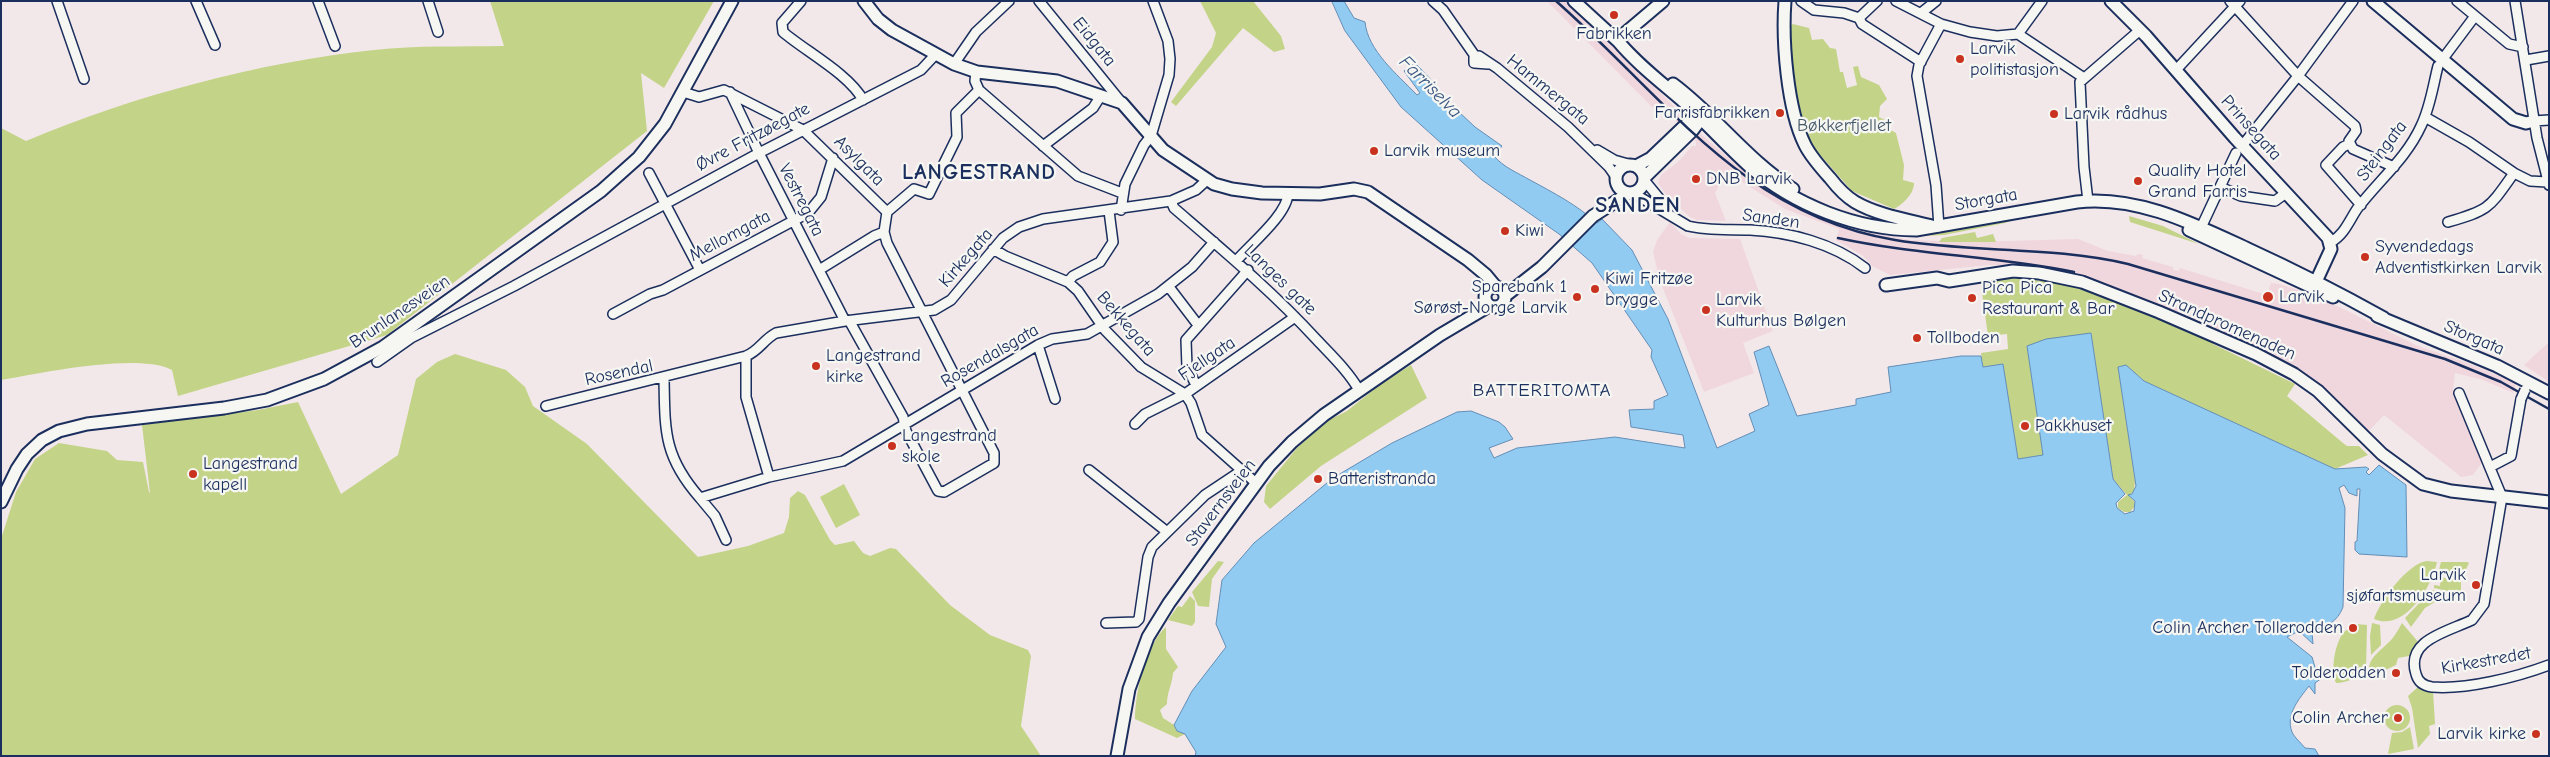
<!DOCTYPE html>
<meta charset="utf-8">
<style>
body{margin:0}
#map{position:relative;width:2550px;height:757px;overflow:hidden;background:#f3e8e9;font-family:"Comic Neue",sans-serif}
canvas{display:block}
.frame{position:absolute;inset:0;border:2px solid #1b2f5e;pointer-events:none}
</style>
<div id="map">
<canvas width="2550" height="757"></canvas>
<div class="frame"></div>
</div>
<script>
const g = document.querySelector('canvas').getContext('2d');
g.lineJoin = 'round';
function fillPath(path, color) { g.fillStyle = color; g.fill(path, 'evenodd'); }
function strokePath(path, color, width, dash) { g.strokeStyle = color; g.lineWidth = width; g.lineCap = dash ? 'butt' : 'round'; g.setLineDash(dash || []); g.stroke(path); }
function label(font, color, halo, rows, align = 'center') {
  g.font = font + ' "Comic Neue",sans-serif'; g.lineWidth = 4.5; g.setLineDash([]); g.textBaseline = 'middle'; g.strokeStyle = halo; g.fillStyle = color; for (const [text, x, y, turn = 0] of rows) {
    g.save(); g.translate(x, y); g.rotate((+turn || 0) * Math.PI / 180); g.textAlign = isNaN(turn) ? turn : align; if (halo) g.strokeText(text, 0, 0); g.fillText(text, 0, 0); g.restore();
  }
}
fillPath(new Path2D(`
 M1547,1H1566L1607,38L1702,135L1742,169L1790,202L1828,219L1871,233L1911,240L1969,242L2078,239L2108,251L2136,256L2138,254L2143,255L2142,258L2173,267V270L2179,271L2180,268L2267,295L2271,283L2279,284L2315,295L2418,346L2465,362L2514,382L2516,384L2513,393L2483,380L2455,373L2453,390L2484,460L2473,475L2461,477L2384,415L2368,432L2313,380L2291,365L2147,301L2064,273L2019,266L1989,265L1890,275L1872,266L1862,255L1836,240L1839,229L1785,209L1726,172L1715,193L1726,221L1697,220L1690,217L1670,200L1658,183L1661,175L1678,162L1692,146H1696V141L1674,119L1669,120L1653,108Z
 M1670,222L1681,234L1689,238L1740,239L1773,331L1743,343L1754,373L1704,392L1660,281L1653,252L1657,240Z
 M2549,342V382L2524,365Z`), '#f0d7de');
fillPath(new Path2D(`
 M490,1H714L664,88L641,73L647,131L387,335L178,396L172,370C140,352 40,373 1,380V128L26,141C132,96 260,62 374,50C417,45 461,47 504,46Z
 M1200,1H1253L1281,36L1285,49L1274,52L1243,28L1176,106L1171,102L1212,47L1216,33Z
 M1793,24L1809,28L1812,40L1823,39L1830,48L1836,49L1840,72H1843L1847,88L1857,85L1853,67L1858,66L1861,77L1879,85L1887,99L1880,106L1879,117L1887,121V128L1896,133L1904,165L1903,180L1914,183C1914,194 1903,204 1894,209L1852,191L1813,147L1800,112L1792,65L1789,27Z
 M2129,216L2163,226L2199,244L2130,222Z
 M2010,218L2011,221L2005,223L1944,235L1921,236Z
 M1975,232L1977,238L1993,234L1996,242H1939L1942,238Z
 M2004,278L2060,282L2136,308L2210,339L2213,344L2295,384L2287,396L2343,443L2347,446H2359L2368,455L2335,469L2144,381L2126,365L2118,367L2135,481L2134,491L2129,496L2134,501L2135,506L2130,512H2124L2118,508V502L2127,495L2113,479L2091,333L2027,346L2043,455L2018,459L2003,364L1983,367L1981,353L2008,349L2007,334L1988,336L1981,285L1983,281Z
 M455,354L506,370L525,387L533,406L587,444L698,557L748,546L784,533L789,517L790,498L798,491L805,495L830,540L835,545L854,541L863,553L870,556L890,548L896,549L950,605L990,635L1028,650L1031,656L1021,726L1041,756H1V539L16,492L35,459L59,443L107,451L117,460L143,462L149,492L150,493L142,425L258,410L298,402L341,494L398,455L416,379L437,362Z
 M1411,365L1427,398L1321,466L1270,509L1264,502L1266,486L1297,448L1325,422L1347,411L1382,383Z
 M844,484L860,515L836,528L820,497Z
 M1218,561L1224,562L1212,579L1209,607L1198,606L1192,592Z
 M2427,561L2437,562C2432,587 2404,632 2374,619C2380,601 2408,563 2427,561Z
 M2441,562H2467L2469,563L2461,580L2438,574Z
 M2441,577L2461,582V594L2434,588V585L2440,586Z
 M2432,590L2448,594L2425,608L2411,627L2405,618Z
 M1190,596L1195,601V622L1192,626L1168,620L1178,606L1182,607Z
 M2372,623L2380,625L2381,645L2371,655L2370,636Z
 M2402,623L2419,643L2409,656L2398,658L2396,665L2371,677C2364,661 2378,653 2388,643C2394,638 2398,630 2402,623Z
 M2356,624L2367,625L2366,669C2360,677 2346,683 2336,683C2330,671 2335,636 2348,629L2352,633L2356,632Z
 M1166,627V649L1178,667L1173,673C1172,685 1167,692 1167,704L1160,710L1163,718L1174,725L1177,731L1185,734L1177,738L1135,719C1135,693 1146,644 1166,627Z
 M2418,687L2433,691L2435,724L2429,726L2430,734L2418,748L2412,708L2408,696Z
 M2384 718a13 13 0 1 1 26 0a13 13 0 1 1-26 0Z
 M2410,727L2414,749L2388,754L2392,733L2402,732Z`), '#c3d388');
const water = new Path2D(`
 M1332,1H1344L1354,18L1365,22C1368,51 1397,74 1417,95L1420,93L1404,71L1415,63L1436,85L1442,96L1475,127L1502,146L1494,156C1503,167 1518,173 1530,180C1554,193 1577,205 1597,223L1602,219L1632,250L1668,319L1717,448L1755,431L1749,414L1769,405L1754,352L1769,346L1797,416L1856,405V399L1891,392L1888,367L1961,356H1981L1983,367L2003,364L2018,459L2043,455L2027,346L2046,339L2091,333L2113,479L2125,494L2116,503L2117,508L2125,514L2134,511L2135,501L2128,495L2132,494L2136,486L2118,367L2126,365L2144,381L2335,469L2366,467L2369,469L2366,472L2369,475L2379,465L2406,485L2407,557L2359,554L2355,550V542L2357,541L2360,489H2357V496L2349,493L2344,485L2339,488L2345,508L2343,607C2337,623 2326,626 2312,632L2313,644L2299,631L2287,637L2312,657L2315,667L2322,678L2315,683V694L2309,686C2300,698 2285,714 2292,732C2294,737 2301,743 2305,748L2315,749L2319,756H1195L1196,752L1185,734L1177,731L1174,725L1192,691L1226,647L1216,624L1222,580L1254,543L1333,478L1392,443L1457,412L1471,411L1499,422L1505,427L1513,439L1489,448L1494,458L1517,448L1615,437L1685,448L1683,435L1631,427L1629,410L1654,409V401L1668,395L1651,357L1652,350L1592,263L1559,234L1482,180L1401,107L1345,31Z`);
fillPath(water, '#92cbf1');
strokePath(water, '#628db6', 1);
const minor = new Path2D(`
 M57,1L84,79
 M196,1L215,45
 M318,1L335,46
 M428,1L438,32
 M801,1L782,23L783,32C805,51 849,74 863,100
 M1039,1L1122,103
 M1433,1L1443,10L1475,56
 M1801,1L1814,10L1844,13L1859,18
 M1896,1L1941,24L1970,32L1997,36L2018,34L2084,78
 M2230,1L2298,76L2355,126L2356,131L2349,141L2353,149L2394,167
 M2457,1L2509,44L2523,47
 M2515,1L2537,138L2549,185
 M1921,13L1936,1
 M1859,18L1862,24L1921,62
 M1859,18L1877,1
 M2018,34L2042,1
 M2442,60L2475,16
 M2526,60L2549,56
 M954,64L976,32L1009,1
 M1488,64L1474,63V57L1479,56L1497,68L1568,127L1609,167L1616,177
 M2176,70L2240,1
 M976,72L975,81L979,90L1078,176L1122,193
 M683,92L699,97L724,90L803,130L887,212L884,232L887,243L994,453V463L944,492L938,491L906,431L903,417L850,322
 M730,92L759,153L845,321
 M2425,117L2469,142L2514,173L2530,181L2547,182
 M2534,121L2549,120
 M2349,144L2343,147L2326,165L2361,205
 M1043,146L1093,108L1100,97
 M2242,146L2298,76L2353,1
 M1597,150L1614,160L1628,164
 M649,173L700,270
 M1645,181L1668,209
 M2220,187L2236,153
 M1633,193L1688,226C1708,231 1729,229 1750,230C1789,232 1833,243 1865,268
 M1171,201L1174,208C1224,251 1273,292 1317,340C1332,356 1348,371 1359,390
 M2088,201L2084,167L2080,82L2140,30
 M1121,210L1125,184L1144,145L1151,136L1169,75L1170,59L1168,41L1153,1
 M887,212L914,189L929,194L957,137L956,113L979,90
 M2448,222C2490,210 2489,208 2514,173
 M1939,227L1936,185L1917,76L1919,65L1941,24
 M2199,232L2220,187L2241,196L2275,201L2286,193
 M2331,242C2344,235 2349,221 2357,209C2378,181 2406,159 2421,126C2430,108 2433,86 2438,66
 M993,249L1005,256L1068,282L1078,291L1105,330L1141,367L1185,394L1191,403L1202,435L1256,483
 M1237,260C1250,245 1288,214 1288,193
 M819,270L874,236L884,232
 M1068,282L1073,276L1100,262L1113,242L1109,211
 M1169,287L1198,325
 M613,314L650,294L663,290L808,213L821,197L833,158
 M1038,345L1055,399
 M377,362L411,338L514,286L759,153L921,70L935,55
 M664,378C665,430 663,456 700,498L769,477L746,397V356
 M1196,385L1187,367L1186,340L1248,270
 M2459,393L2502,497L2484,604L2472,620C2447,632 2405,640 2416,674C2418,682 2424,686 2432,687C2466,690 2517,677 2549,665
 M546,406L746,356C759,351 764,339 776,333L845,321L934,310L951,300L1003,238L1019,227L1043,219L1171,201L1196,190L1207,180
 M1135,424L1145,414L1185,394L1295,317
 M2490,467L2511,456L2521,399
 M1089,470L1166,531
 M769,477L843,461L1038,345L1052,339L1087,334L1158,294L1192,267L1214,242
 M700,498L715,516L726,540
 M1106,623L1136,622L1139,619L1148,557L1152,547L1205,495L1241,471`);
const major = new Path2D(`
 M864,1L878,19L892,30L954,64L977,72L1057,81L1122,103L1163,150L1214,184L1232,189L1262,193L1320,194L1354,189L1368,192L1468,260L1486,275L1496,287
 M1574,1L1621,44
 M1785,1C1782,40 1787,109 1805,145C1811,157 1821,168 1830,178C1837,187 1845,196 1855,202C1877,215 1908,220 1932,226
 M2111,1L2146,36L2235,138L2328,238L2331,249L2314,286
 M2373,1L2513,119L2526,123L2534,121
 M1617,40C1637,64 1661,82 1684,102C1706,123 1727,146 1749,166C1794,205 1857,230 1916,230L2077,202C2137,195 2194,224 2248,249C2294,270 2339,293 2384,318
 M1617,40L1663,1
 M1673,84C1716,116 1748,161 1793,189
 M1616 179a14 14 0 1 1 28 0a14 14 0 1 1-28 0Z
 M1636,166L1651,158L1696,115L1702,112
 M1645,177L1692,131L1705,114
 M2189,230L2333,297
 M1886,285L1937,278L1949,281L2013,271L2039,273L2082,282L2159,312L2256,354L2294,374L2318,391L2382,454L2423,484L2451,491L2549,502
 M1485 297a10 10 0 1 1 20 0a10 10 0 1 1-20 0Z
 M1505,296L1542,267L1593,216L1629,193
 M2377,316L2497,366L2549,393
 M1,502L17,469L27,454L42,440L59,431L87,424L224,408L267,400L324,379L383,347L601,191L639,157L665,124L732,1
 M1117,756L1129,689L1148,637L1169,603L1269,466L1292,442L1324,415L1440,335L1489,306`);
strokePath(minor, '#1b2f5e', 12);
strokePath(major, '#1b2f5e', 15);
strokePath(minor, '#f6f6f2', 9);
strokePath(major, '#f6f6f2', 11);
strokePath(new Path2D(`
 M1556,1C1665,97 1742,215 1895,240C1973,253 2052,246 2128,264L2445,359L2501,382L2549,409
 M1838,238C1916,255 1996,256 2074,272`), '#1b2f5e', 2.5);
const minorBridge = new Path2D(`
 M2521,399L2525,390`);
strokePath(minorBridge, '#1b2f5e', 12, []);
strokePath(minorBridge, '#f6f6f2', 9);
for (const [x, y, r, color] of [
 [1614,15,5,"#c8321e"],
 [1960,59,5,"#c8321e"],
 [1780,113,5,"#c8321e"],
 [2054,114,5,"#c8321e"],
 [1374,151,5,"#c8321e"],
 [1696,179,5,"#c8321e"],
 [2138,181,5,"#c8321e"],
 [1505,231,5,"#c8321e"],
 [2365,257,5,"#c8321e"],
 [1595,289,5,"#c8321e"],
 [1577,297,5,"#c8321e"],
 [2268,297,6,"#c8321e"],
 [1972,298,5,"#c8321e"],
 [1706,310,5,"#c8321e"],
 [1917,338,5,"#c8321e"],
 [816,366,5,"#c8321e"],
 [2025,426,5,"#c8321e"],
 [892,446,5,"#c8321e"],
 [193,474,5,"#c8321e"],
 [1318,479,5,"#c8321e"],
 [2476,585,5,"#c8321e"],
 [2353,628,5,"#c8321e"],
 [2396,673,5,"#c8321e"],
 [2398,718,5,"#c8321e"],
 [2536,734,5,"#c8321e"]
]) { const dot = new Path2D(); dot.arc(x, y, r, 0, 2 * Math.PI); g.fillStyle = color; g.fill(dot); strokePath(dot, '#f6f6f2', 2); }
label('18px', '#1b2f5e', '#f6f6f2', [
 ["Fabrikken",1614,34,"center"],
 ["Larvik",1970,49],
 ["politistasjon",1970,70],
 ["Farrisfabrikken",1770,113,"right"],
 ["Larvik rådhus",2064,114],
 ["Larvik museum",1384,151],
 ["Quality Hotel",2148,171],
 ["Grand Farris",2148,192],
 ["DNB Larvik",1706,179],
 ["Kiwi",1515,231],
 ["Syvendedags",2375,247],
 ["Adventistkirken Larvik",2375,268],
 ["Kiwi Fritzøe",1605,279],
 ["brygge",1605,300],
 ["Sparebank 1",1567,287,"right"],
 ["Sørøst-Norge Larvik",1567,308,"right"],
 ["Pica Pica",1982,288],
 ["Restaurant & Bar",1982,309],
 ["Larvik",2279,297],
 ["Larvik",1716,300],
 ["Kulturhus Bølgen",1716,321],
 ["Tollboden",1927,338],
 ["Langestrand",826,356],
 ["kirke",826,377],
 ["Pakkhuset",2035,426],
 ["Langestrand",902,436],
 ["skole",902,457],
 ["Langestrand",203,464],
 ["kapell",203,485],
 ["Batteristranda",1328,479],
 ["Larvik",2466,575,"right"],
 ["sjøfartsmuseum",2466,596,"right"],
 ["Colin Archer Tollerodden",2343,628,"right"],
 ["Tolderodden",2386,673,"right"],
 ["Colin Archer",2388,718,"right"],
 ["Larvik kirke",2526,734,"right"]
], 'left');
label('18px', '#1b2f5e', '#f6f6f2', [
 ["Eidgata",1094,42,51],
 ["Hammergata",1548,90,39],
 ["Prinsegata",2251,128,48],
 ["Øvre Fritzøegate",753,137,-28],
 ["Steingata",2382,151,-53],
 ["Asylgata",859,161,45],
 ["Vestregata",801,200,63],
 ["Storgata",1986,200,-10],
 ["Sanden",1771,219,8],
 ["Mellomgata",730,236,-28],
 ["Kirkegata",966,258,-49],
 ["Langes gate",1280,280,44],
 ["Brunlanesveien",400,312,-34],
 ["Bekkegata",1126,324,49],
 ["Strandpromenaden",2227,325,24],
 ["Storgata",2474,338,23],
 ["Rosendalsgata",990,356,-30],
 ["Fjellgata",1207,359,-34],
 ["Rosendal",619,373,-12],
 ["Stavernsveien",1221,503,-53],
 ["Kirkestredet",2486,661,-10]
]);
label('18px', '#455868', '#f6f6f2', [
 ["Bøkkerfjellet",1844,126]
]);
label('italic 19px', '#395683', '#f6f6f2', [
 ["Farriselva",1430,87,45]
]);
g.letterSpacing = '1px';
label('19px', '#1b2f5e', '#f6f6f2', [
 ["BATTERITOMTA",1542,391]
]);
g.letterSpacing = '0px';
g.letterSpacing = '1px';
label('bold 22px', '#1b2f5e', '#f6f6f2', [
 ["LANGESTRAND",979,173],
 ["SANDEN",1638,206]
]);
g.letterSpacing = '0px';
</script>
